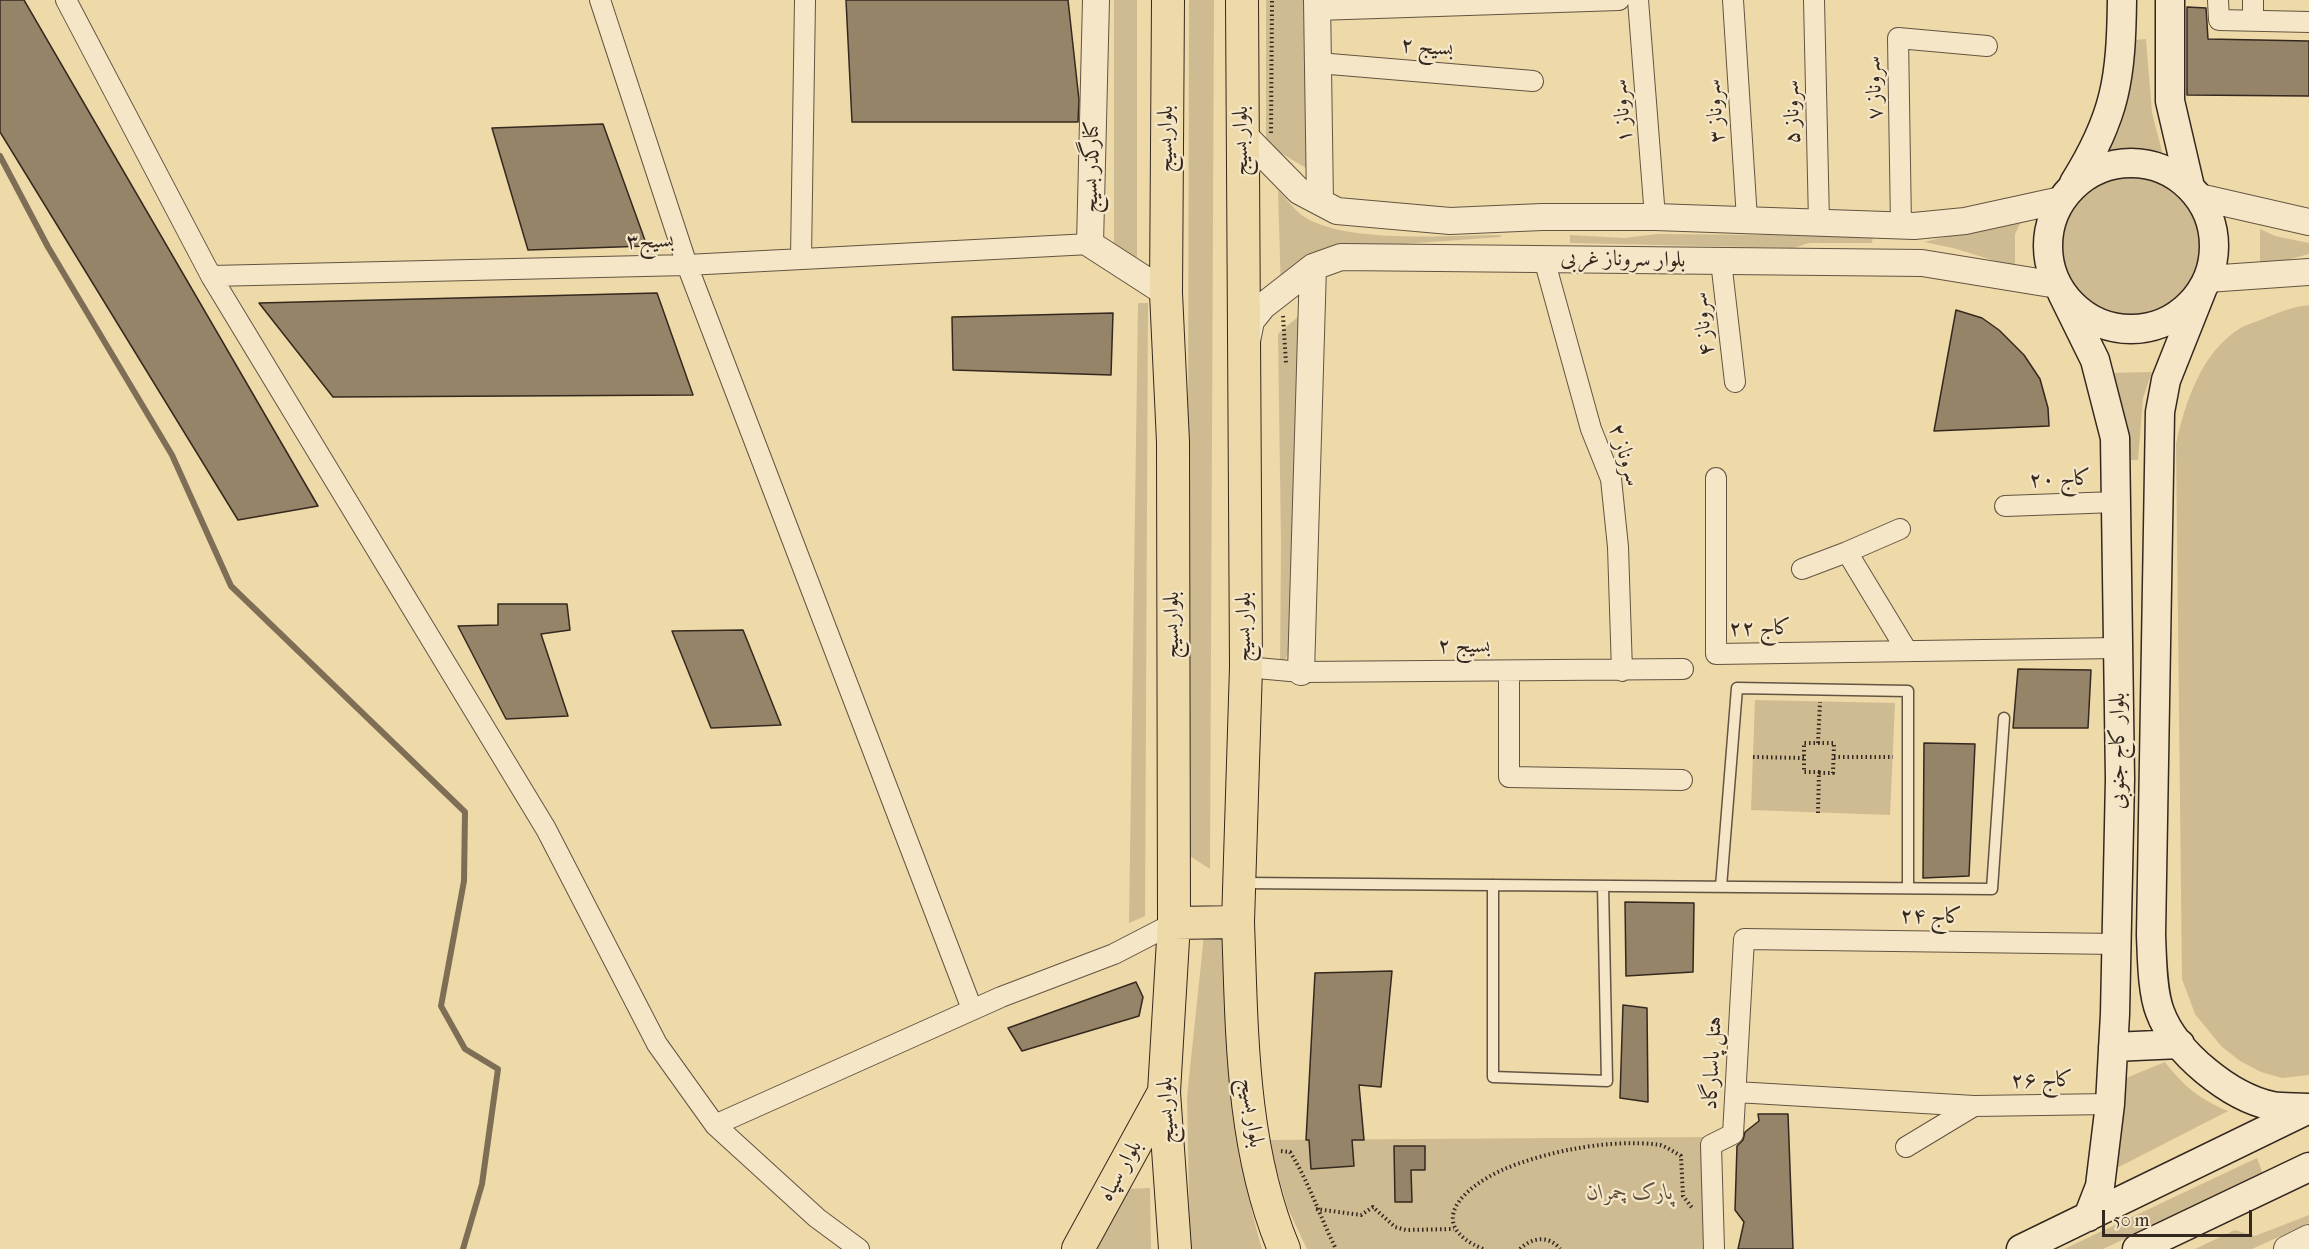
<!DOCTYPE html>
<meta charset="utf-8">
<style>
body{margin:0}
#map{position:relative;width:2309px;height:1249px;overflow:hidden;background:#eed9a9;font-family:"IM FELL French Canon",serif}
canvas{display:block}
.scale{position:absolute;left:2102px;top:1210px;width:150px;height:27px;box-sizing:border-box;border:3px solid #35281f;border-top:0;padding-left:8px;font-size:18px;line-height:21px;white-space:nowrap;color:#35281f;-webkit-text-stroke:4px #f4e6c7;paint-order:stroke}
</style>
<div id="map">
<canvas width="2309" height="1249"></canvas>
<div class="scale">50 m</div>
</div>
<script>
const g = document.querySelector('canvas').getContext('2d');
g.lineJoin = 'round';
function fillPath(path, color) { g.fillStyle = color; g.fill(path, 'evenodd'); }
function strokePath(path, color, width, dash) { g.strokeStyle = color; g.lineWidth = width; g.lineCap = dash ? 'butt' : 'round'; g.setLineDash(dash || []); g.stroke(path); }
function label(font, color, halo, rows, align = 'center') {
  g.font = font + ' "IM FELL French Canon",Amiri,serif'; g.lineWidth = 4.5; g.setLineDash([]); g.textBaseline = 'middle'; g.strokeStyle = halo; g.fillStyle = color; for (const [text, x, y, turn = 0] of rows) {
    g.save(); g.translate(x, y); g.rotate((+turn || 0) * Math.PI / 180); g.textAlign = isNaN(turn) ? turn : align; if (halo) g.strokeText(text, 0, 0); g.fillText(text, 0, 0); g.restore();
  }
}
fillPath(new Path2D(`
 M1114,0H1137V263L1114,244Z
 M1189,0H1214L1210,869L1187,854Z
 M1266,0H1305L1306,168L1266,144Z
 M2146,39L2152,113L2164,159C2138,150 2130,147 2103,158L2119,131L2126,107L2133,40Z
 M2057 243a72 72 0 1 1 144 0a72 72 0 1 1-144 0Z
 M1278,190C1285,197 1292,207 1300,214C1341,245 1449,235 1501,235V237L1375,246L1281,292Z
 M2023,218L2015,234V267L1953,248L1924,242Z
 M2260,229L2275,236L2309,243V254L2260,267Z
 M1657,234L1873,236L1872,243H1809L1794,248L1570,243V235L1624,238Z
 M1315,302L1306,616L1280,670L1281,544L1278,334Z
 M1138,303H1148L1145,916L1129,923Z
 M2309,305V1075L2282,1078L2261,1072L2240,1061L2221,1046L2195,1014L2182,979L2176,444C2185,403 2201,353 2239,329C2246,324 2257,322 2265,318C2278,313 2294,306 2309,305Z
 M2152,372L2143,398L2138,460H2127L2109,373Z
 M1755,700L1895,703L1890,815L1751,810Z
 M1204,935H1223C1229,1041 1232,1147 1262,1249H1190L1187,1097Z
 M2165,1062C2183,1086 2201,1100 2228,1111L2115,1169L2121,1143V1080Z
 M1706,1137L1709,1249H1307L1288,1209L1268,1140Z
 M2257,1158L2263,1174L2103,1249H2064Z
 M1150,1188L1151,1249H1093L1124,1189Z
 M2309,1215V1223L2252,1249H2195L2235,1230L2255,1236Z`), '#cfbb92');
strokePath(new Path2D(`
 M0,156L48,247L172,455L231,586L465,812L464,881L441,1006L465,1049L498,1069L482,1184L463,1249`), '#7e6e56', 6);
const building = new Path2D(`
 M0,0H24L318,506L238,520L0,132Z
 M846,0H1068L1079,100L1078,122H852Z
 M2187,7L2206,8L2208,39L2309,41V96L2187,95Z
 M603,124L647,246L528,250L492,128Z
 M657,293L693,395L333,397L259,303Z
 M1956,310L1982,318L1999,330L2024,355L2040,379L2048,408L2049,426L1934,431Z
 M1113,313L1111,375L953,370L952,317Z
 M498,604H567L570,630L541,634L568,716L506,719L458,626L498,625Z
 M743,630L781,725L711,728L672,631Z
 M2018,669L2091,670L2088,728H2013Z
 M1924,743L1975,744L1969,876L1923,878Z
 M1625,902L1694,903L1693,972L1626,976Z
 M1392,971L1381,1087L1359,1085L1364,1140H1352L1354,1166L1311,1169L1309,1140H1306L1315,973Z
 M1136,982L1143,997L1139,1016L1022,1051L1008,1028Z
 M1623,1005L1647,1008L1648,1102L1620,1098Z
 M1758,1114H1788L1793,1249H1738L1744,1222L1735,1210L1737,1146L1743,1140L1745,1132L1759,1121Z
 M1394,1146H1425V1170H1411L1412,1202H1395Z`);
fillPath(building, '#958467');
strokePath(building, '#35281f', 1.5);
const service = new Path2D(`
 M1243,883L1992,889L2004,718
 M1493,885V1077L1607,1081L1603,886
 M1721,887L1737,688L1908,691V888`);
const minor = new Path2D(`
 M66,0L211,276L546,829L657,1044L715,1125L817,1218L859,1249
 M600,0L687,265L972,1009
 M1638,0L1655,217
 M1733,0L1747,219
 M1814,0L1819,222
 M2218,0L2219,20L2309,22
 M1317,10L1619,0
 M2253,20V0
 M1318,63L1533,81
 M1901,226L1898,38L1987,46
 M801,257L805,0
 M1544,259L1591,429L1611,479L1618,547L1622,671
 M1721,261L1735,382
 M211,276L687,265L1090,244
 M1716,478V654L2118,648
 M2005,506L2116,502
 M1847,552L1900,529
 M1802,569L1847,552L1907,651
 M1246,667L1301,672L1683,669
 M1509,671V777L1682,780
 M1736,1092L1974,1106L2110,1104
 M715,1125L1001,997L1114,954L1174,923
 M1906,1147L1974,1106
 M1714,1249L1711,1145L1733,1134L1744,939L2117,944`);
const tertiary = new Path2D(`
 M1096,0L1090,244L1166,293
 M1317,0L1320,202
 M1242,133L1299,191L1337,211L1450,221L1542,217H1655L1914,226L1965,221L2061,200
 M2199,197L2309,222
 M2207,279L2309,272
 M1247,341L1251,321L1263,306L1313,267L1341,257L1922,263L2057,285
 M1301,672L1313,267
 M2287,1249L2309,1238`);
const secondary = new Path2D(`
 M2170,0V101L2190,187
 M2048 246a83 83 0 1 1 166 0a83 83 0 1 1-166 0Z
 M2074,183C2116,116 2121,78 2122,0
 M2203,287L2166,380L2160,412L2151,935C2152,957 2152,992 2160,1012C2175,1053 2230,1097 2272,1106C2284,1108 2297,1107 2309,1108
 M2062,293L2095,360L2115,438L2120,779L2115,1014L2110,1104L2100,1186L2088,1217
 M2113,1047L2180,1044
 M2021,1249L2309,1109
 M2137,1249L2309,1167`);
const primary = new Path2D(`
 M1168,0L1166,293L1173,442L1174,923L1164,1092L1175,1249
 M1242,0L1246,667L1238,922C1242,1032 1241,1146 1284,1249
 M1174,923L1238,922
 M1078,1249L1164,1092`);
strokePath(service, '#635442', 13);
strokePath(minor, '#635442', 22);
strokePath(tertiary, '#635442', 28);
strokePath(secondary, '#35281f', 31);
strokePath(primary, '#35281f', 34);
strokePath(new Path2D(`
 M1271,133L1272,0
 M1283,316L1286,363
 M1818,743H1834L1833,773H1819
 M1753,757L1804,758
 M1834,757H1893
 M1818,813L1819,772H1804V743H1818L1820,702
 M1281,1151L1290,1152C1309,1182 1320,1217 1336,1249
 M1316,1209L1361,1215L1373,1207L1395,1227L1406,1230L1454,1229
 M1483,1249C1424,1224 1463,1188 1502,1170C1523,1161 1551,1153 1573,1149C1599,1144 1634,1141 1660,1145C1667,1147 1674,1152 1681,1156L1683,1196L1693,1209
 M1520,1249C1532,1237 1549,1235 1560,1249`), '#35281f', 4, [1.5, 3]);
strokePath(service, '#f4e6c7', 10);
strokePath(minor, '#f4e6c7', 20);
strokePath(tertiary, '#f4e6c7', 26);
strokePath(secondary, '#f4e6c7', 28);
strokePath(primary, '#eed9a9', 32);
label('22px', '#35281f', '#f4e6c7', [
 ["بسیج ۲",1427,48,5],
 ["سروناز ۷",1875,88,-92],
 ["سروناز ۱",1623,111,-95],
 ["سروناز ۳",1716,111,-94],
 ["سروناز ۵",1793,112,-91],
 ["بلواربسیج",1167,139,-90],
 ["بلوار بسیج",1242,141,-90],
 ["کنارگذر بسیج",1092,167,-89],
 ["بسیج۳",650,242,-1],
 ["بلوار سروناز غربی",1623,260,1],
 ["سروناز ۴",1704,324,-97],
 ["سروناز ۲",1624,455,73],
 ["کاج ۲۰",2060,480,-2],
 ["بلواربسیج",1173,625,-90],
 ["بلوار بسیج",1245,627,-90],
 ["کاج ۲۲",1760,629,-1],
 ["بسیج ۲",1464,647],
 ["بلوار کاج جنوبی",2119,751,-90],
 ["کاج ۲۴",1931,917,1],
 ["هتل پاسارگاد",1713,1063,-87],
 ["کاج ۲۶",2042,1081,-1],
 ["بلواربسیج",1167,1110,-92],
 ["بلوار بسیج",1251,1113,82],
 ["بلوار سپاه",1121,1171,-61]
]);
label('italic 22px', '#5c4d3c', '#f4e6c7', [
 ["پارک چمران",1630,1194]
]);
</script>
